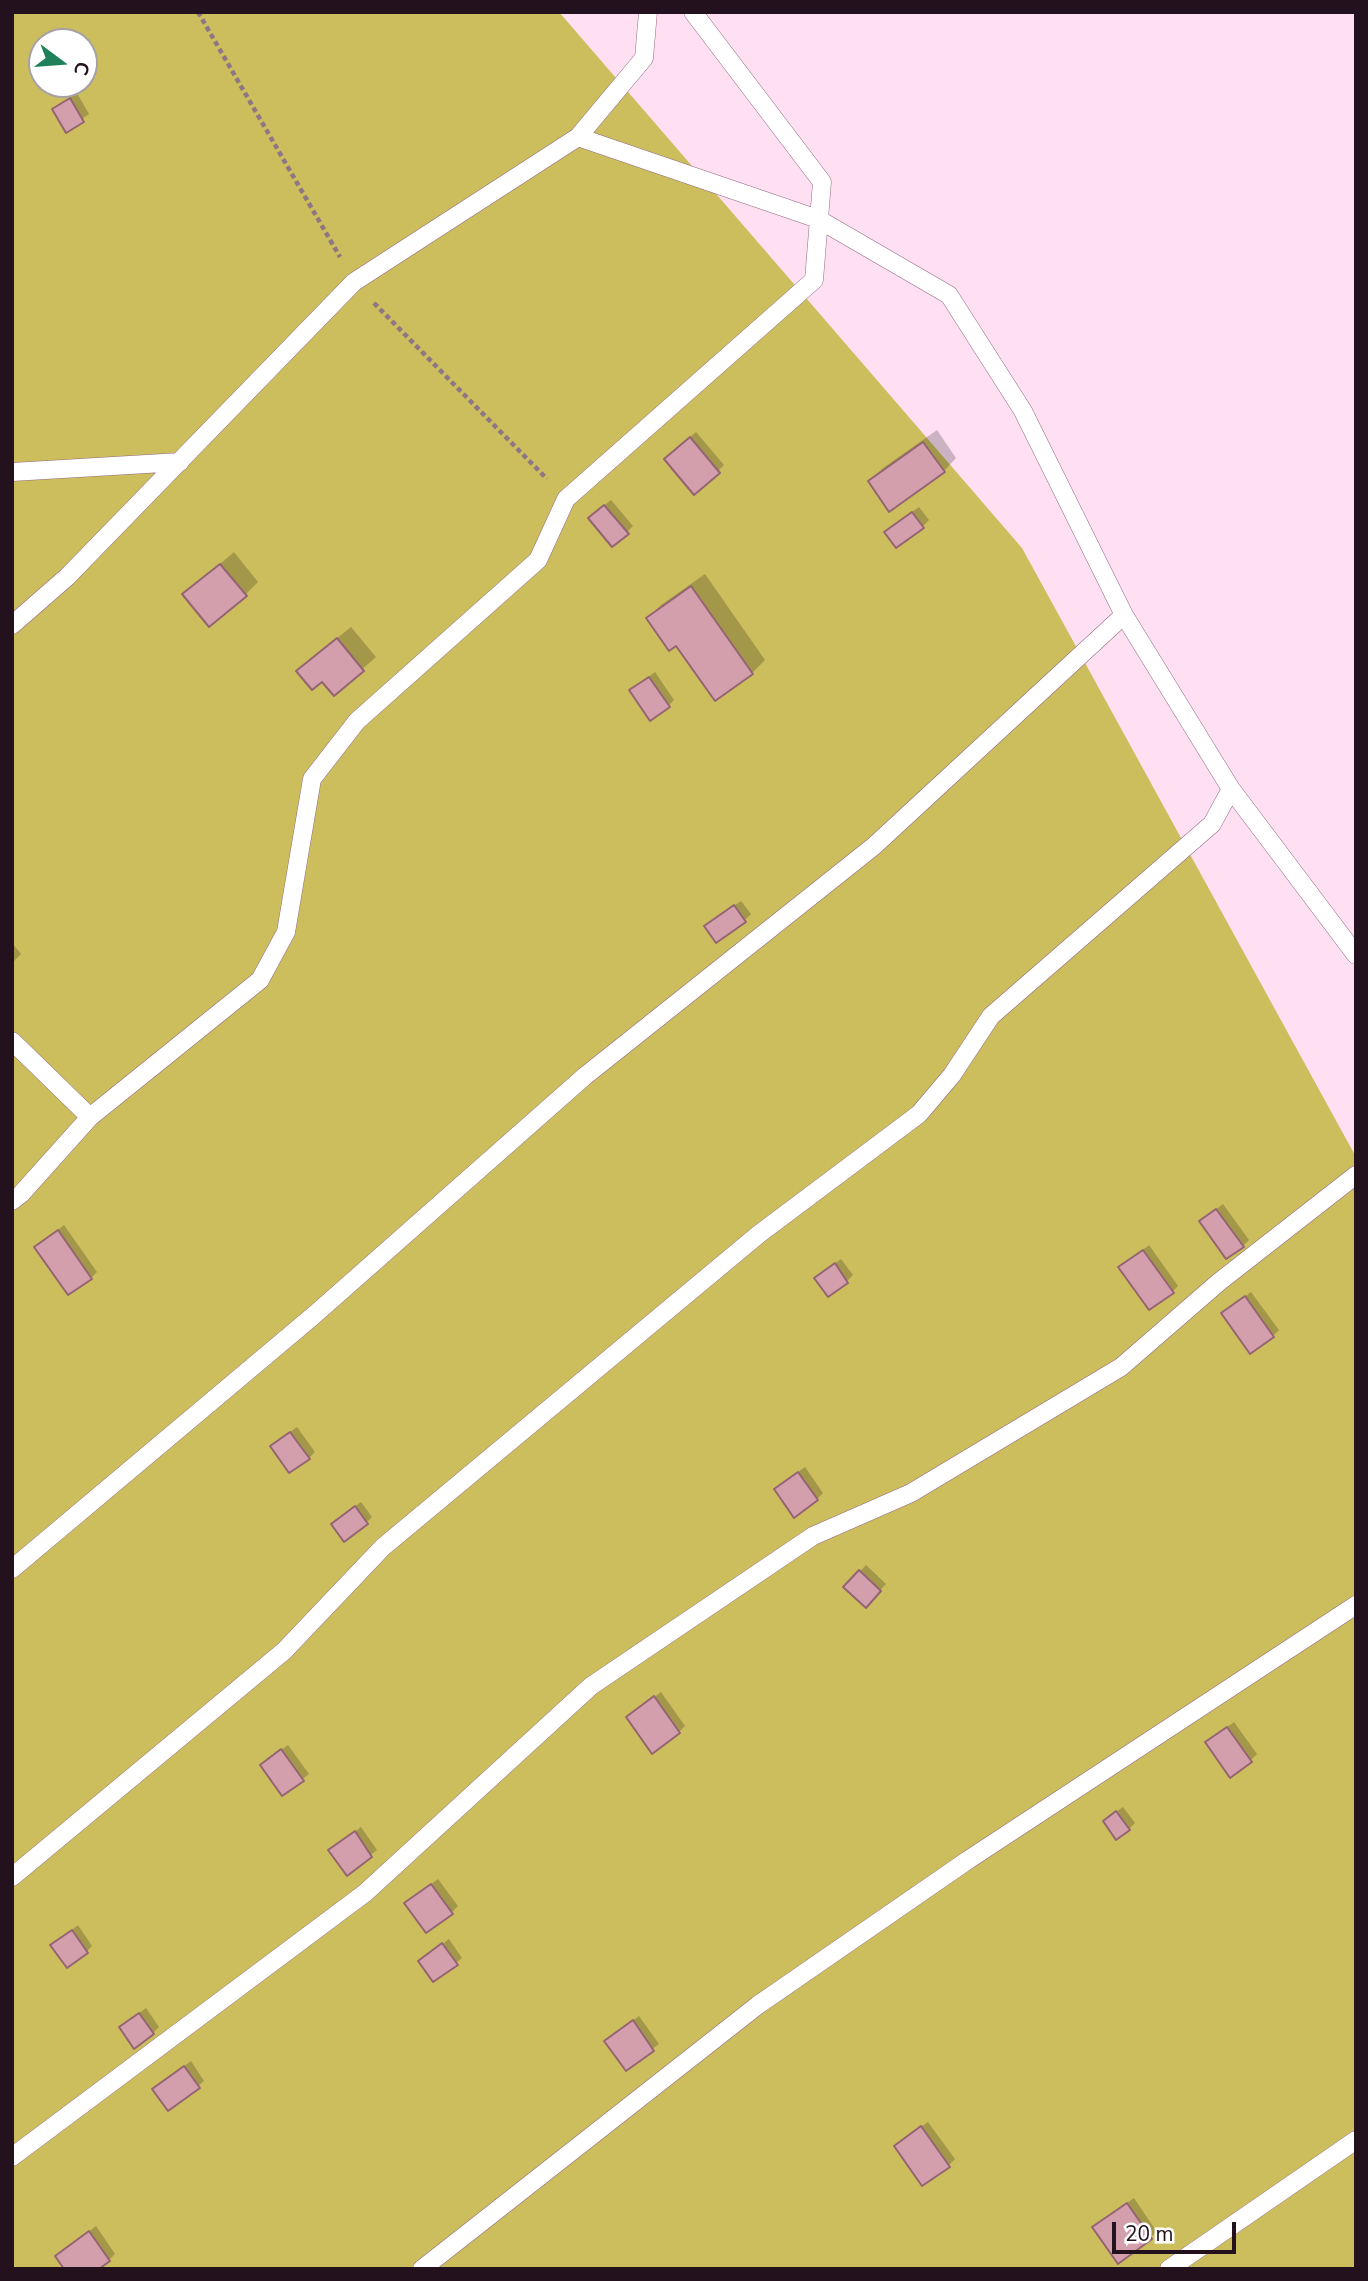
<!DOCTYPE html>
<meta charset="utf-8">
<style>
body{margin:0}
#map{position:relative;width:1368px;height:2281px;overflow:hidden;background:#fee0f2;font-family:"Nunito Sans",sans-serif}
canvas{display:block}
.frame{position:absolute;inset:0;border:14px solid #23121d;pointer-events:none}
.north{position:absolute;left:28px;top:28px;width:70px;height:70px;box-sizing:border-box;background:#fff;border:2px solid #a7a0a5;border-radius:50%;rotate:106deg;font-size:19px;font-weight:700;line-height:28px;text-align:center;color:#23121d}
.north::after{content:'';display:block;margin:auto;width:24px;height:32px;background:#1f8159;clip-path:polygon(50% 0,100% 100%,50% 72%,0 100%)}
.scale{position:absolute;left:1112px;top:2222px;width:124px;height:32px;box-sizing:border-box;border:4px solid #23121d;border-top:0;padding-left:9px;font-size:21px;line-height:24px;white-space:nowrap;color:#23121d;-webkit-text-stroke:5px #fff;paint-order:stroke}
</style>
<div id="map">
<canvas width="1368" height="2281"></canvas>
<div class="frame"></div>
<div class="north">С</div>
<div class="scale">20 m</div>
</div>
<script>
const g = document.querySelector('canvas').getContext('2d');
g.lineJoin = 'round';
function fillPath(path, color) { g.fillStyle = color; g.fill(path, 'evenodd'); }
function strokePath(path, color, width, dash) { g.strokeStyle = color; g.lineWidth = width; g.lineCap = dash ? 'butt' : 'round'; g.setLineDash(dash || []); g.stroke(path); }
fillPath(new Path2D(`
 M12,12H559L1022,548L1356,1157V2269H12ZM42,42H84V84H42Z`), '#ccbe5c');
fillPath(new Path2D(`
 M70,35L75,42H61Z
 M84,55L94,68L84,77Z
 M42,56V68L37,61Z
 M77,93L89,114L66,130L54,109Z
 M937,430L956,458L944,471L870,481L883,468Z
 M696,432L724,465L718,471L672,453Z
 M611,500L633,526L627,532L596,512Z
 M919,507L929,520L923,526H892Z
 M234,552L258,582L245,595L185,594Z
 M705,574L765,660L752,673L715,699L676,644L648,618L661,605Z
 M351,627L376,657L334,694L311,659Z
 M655,672L674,700L668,706L631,690Z
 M741,901L751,914L745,920L712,921Z
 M12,943L21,954L12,963Z
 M1223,1204L1249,1240L1243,1246L1207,1216Z
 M64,1225L97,1272L91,1278L36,1247Z
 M1149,1245L1178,1286L1172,1292L1121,1267Z
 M841,1259L853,1275L847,1281L816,1278Z
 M1251,1292L1279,1330L1273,1336L1229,1308Z
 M297,1427L315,1452L309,1458L279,1440Z
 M805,1467L823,1493L817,1499L782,1483Z
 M361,1502L372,1517L366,1523L339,1518Z
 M866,1565L886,1584L865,1606L845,1587Z
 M661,1692L685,1726L679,1732L628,1717Z
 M1234,1722L1257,1754L1251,1760L1213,1737Z
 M288,1745L309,1774L283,1794L262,1765Z
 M1123,1807L1135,1823L1129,1829L1111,1815Z
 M361,1827L377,1850L347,1873L331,1850Z
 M438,1879L458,1906L452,1912L406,1903Z
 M78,1925L92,1946L86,1952L52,1945Z
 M449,1939L462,1958L456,1963L420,1961Z
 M146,2008L159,2027L153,2033L127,2022Z
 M639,2016L659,2044L626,2069L613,2035Z
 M191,2061L204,2081L198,2086L161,2083Z
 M928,2122L955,2159L949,2165L902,2140Z
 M1134,2198L1157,2232L1118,2261L1101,2221Z
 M96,2226L115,2254L109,2260L96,2269L57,2256Z`), '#0003');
const building = new Path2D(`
 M51,84H77L60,96Z
 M70,98L84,122L66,133L52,109Z
 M690,437L720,473L694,495L664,459Z
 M923,442L945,472L889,512L868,481Z
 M604,505L629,534L612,547L588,518Z
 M912,512L924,528L896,548L884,532Z
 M220,564L247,596L209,627L182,594Z
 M691,586L753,674L715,701L676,646L669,651L646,618Z
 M337,638L364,671L334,696L322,682L312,690L296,671Z
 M649,677L670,707L650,721L629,690Z
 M734,905L746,922L716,943L704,926Z
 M1216,1209L1244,1247L1226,1259L1199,1221Z
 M58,1230L92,1279L68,1295L34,1247Z
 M1143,1250L1174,1293L1149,1310L1118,1267Z
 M835,1263L848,1283L828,1297L814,1278Z
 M1245,1296L1274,1337L1250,1354L1221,1313Z
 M290,1432L310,1459L289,1473L270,1446Z
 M798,1472L818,1500L794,1518L774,1489Z
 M355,1506L368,1524L344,1542L331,1524Z
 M859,1570L881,1591L866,1608L843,1587Z
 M654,1696L680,1733L652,1754L626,1717Z
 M1227,1727L1252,1762L1230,1778L1205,1742Z
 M281,1749L304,1781L282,1796L260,1765Z
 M1116,1811L1130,1830L1116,1840L1103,1821Z
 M355,1831L372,1857L347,1876L328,1850Z
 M431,1884L453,1914L426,1933L404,1903Z
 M72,1930L88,1953L67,1968L50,1945Z
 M442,1943L458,1965L433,1982L418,1961Z
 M139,2013L154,2034L134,2049L119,2027Z
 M633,2020L654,2051L626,2071L604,2041Z
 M184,2066L200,2088L168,2111L152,2089Z
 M921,2126L950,2167L922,2186L894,2146Z
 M1127,2203L1152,2239L1118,2264L1092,2227Z
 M89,2231L110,2261L99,2269H64L55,2256Z`);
fillPath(building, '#d49fad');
strokePath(building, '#956472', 2);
const service = new Path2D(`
 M648,12L644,58L578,137L818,219L949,295L1023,411L1124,615L1231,789L1356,955
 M12,472L180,462
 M12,625L67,577L354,282L578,137
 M12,1041L90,1117
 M12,1201L21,1194L90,1117L260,980L286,932L312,779L357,721L538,560L566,499L814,280L822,182L693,12
 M12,1569L313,1316L585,1076L874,846L1124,615
 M12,1877L284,1651L383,1547L759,1234L919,1114L952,1075L991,1016L1212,824L1231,789
 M12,2157L365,1893L591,1686L813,1536L911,1493L1121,1367L1219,1282L1356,1175
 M422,2269L758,2005L968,1860L1356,1605
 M1169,2269L1356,2140`);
strokePath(service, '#936983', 19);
strokePath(new Path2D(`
 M198,12L340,257
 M374,303L547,479`), '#8e7785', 4.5, [5, 3.5]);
strokePath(service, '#fff', 18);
</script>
